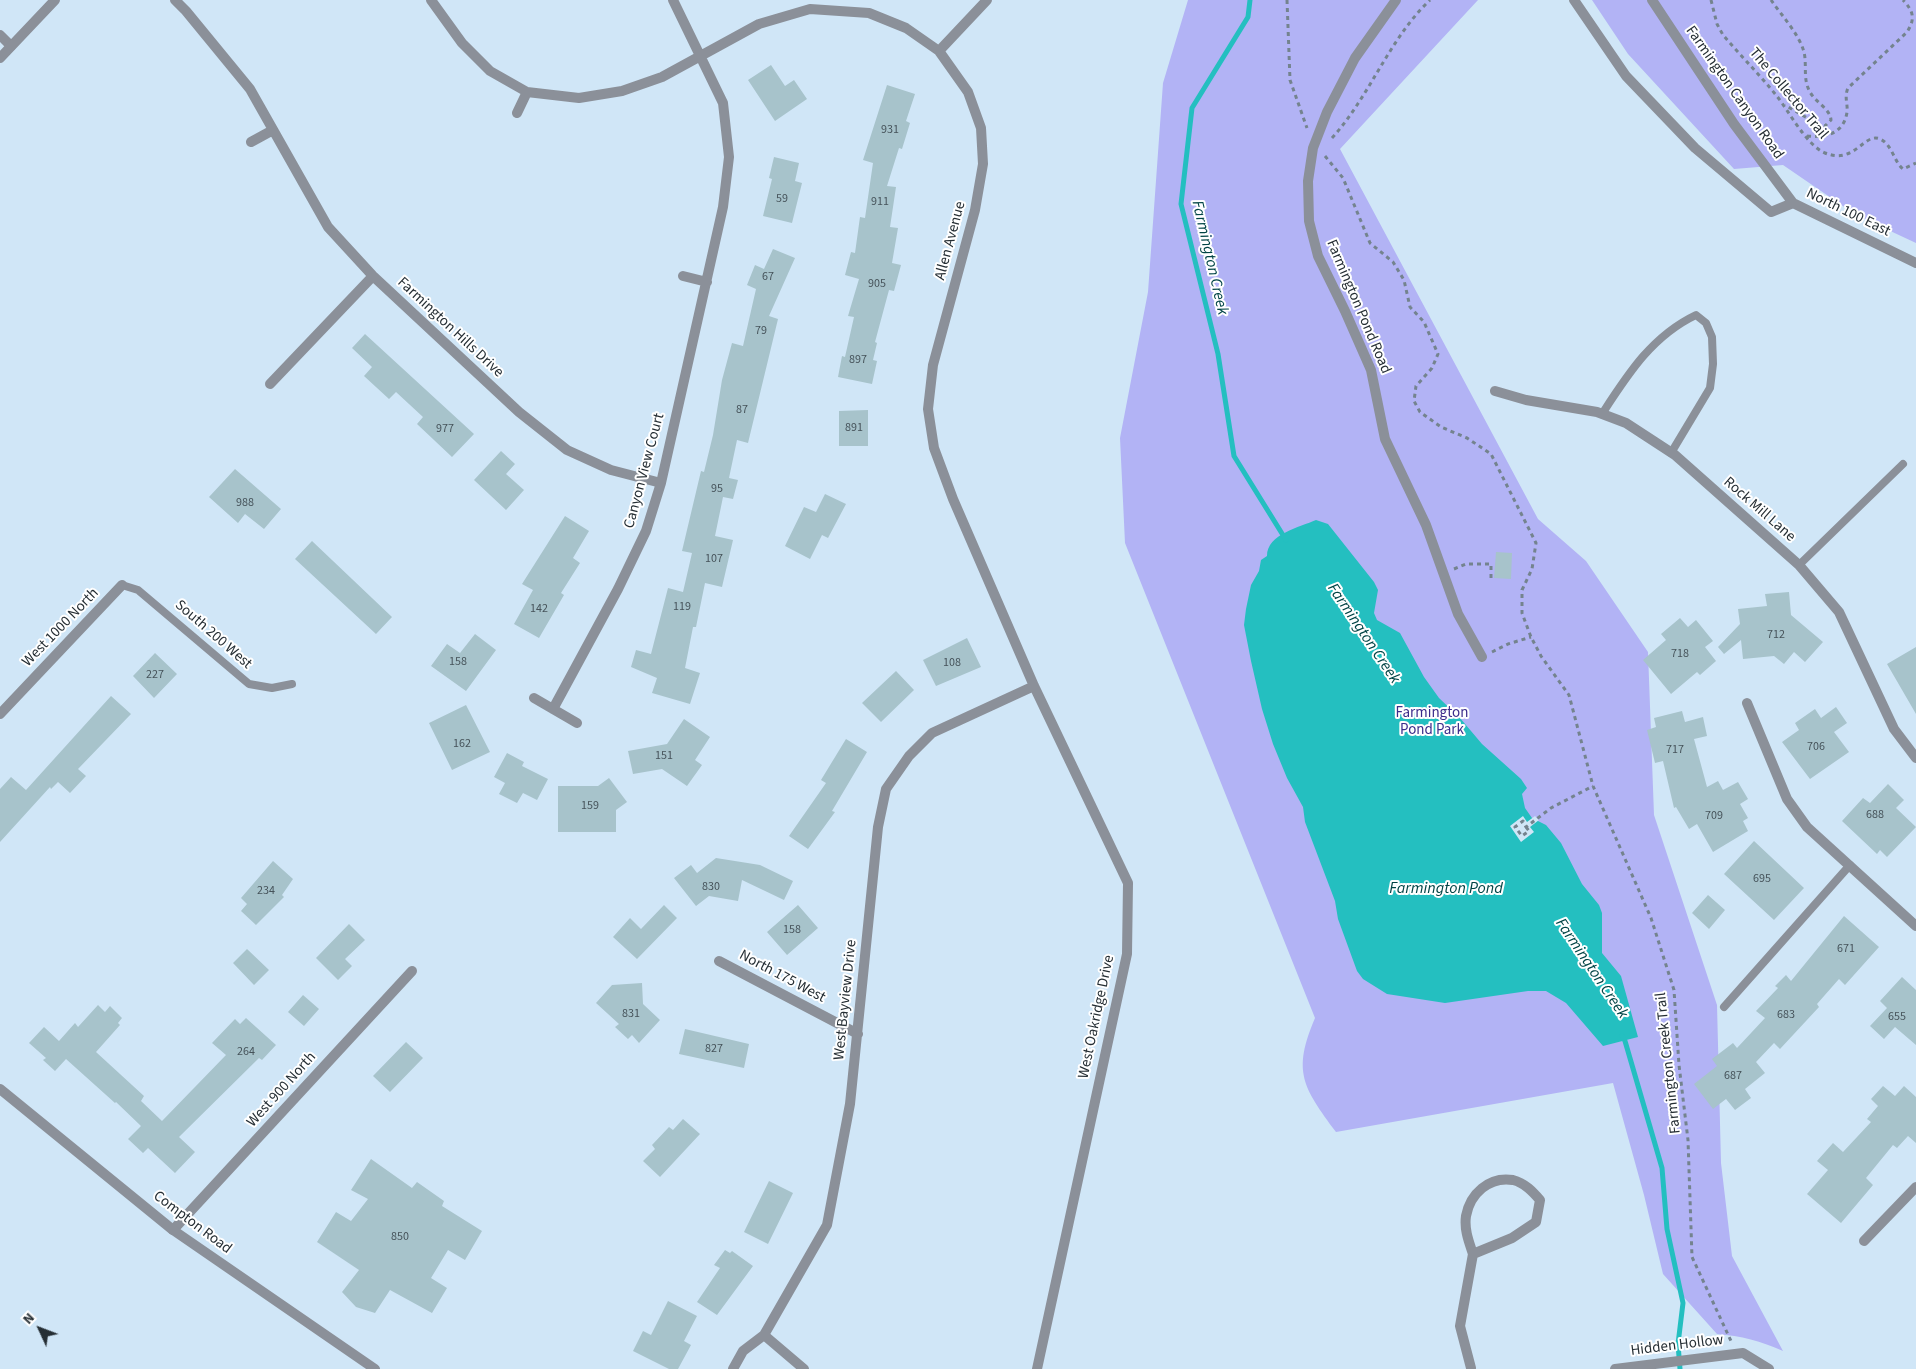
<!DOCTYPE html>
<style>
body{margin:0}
#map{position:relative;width:1916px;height:1369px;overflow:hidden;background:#d0e6f7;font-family:"Source Sans 3",sans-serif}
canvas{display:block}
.north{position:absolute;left:15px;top:1304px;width:50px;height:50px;-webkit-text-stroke:4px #fff;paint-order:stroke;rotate:313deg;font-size:14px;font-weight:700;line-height:20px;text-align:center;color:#252e34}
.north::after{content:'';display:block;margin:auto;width:18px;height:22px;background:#252e34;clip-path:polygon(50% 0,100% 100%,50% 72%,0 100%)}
</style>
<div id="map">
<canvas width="1916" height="1369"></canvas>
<div class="north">N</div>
</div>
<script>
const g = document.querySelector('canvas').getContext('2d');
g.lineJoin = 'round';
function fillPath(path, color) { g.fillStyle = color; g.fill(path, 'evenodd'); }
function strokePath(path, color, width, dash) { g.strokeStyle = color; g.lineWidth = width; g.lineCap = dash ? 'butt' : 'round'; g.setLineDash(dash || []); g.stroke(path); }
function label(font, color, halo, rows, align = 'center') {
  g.font = font + ' "Source Sans 3",sans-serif'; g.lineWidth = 4; g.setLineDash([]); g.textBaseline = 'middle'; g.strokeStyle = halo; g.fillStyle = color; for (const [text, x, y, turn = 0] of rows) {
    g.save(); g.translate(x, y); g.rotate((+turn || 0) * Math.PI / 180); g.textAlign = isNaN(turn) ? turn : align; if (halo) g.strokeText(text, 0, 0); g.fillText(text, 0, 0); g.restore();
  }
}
fillPath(new Path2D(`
 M1188,0H1478L1340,149L1538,519L1586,561L1648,652L1654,815L1717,1005L1721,1163L1732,1256L1783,1351C1761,1341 1741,1336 1717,1334L1663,1274L1644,1195L1613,1083L1336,1132C1303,1087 1292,1072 1315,1018L1125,543L1120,438L1148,292L1163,83Z
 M1592,0H1916V243L1856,215L1783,165L1734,169L1628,54Z`), '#b2b3f5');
fillPath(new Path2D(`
 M1316,520L1328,524L1374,582L1378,590L1374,613L1377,620L1400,633L1424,677L1439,698L1460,718L1482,744L1521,779L1527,788L1522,794L1525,808L1532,818L1546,825L1561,843L1582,884L1599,905L1602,913V953L1621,976L1638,1037L1603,1046L1566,1003L1546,991H1528L1445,1003L1387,994L1363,979L1357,971L1338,919L1335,901L1305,822L1303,807L1287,778L1273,744L1262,709L1251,661L1244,625L1246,609L1251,585L1259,571L1261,560L1267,556C1267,534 1300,527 1316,520Z`), '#24bfc0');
fillPath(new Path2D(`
 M1523,816L1527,822L1535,816L1539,820L1530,827L1534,832L1521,842L1510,826Z`), '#d0e6f7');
strokePath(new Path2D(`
 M1250,0L1248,17L1192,108L1181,204L1218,354L1234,456L1286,540
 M1622,1036L1625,1041L1662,1168L1667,1229L1683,1303L1678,1344L1680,1369`), '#24bfc0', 5);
fillPath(new Path2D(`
 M771,65L785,86L794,80L807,99L775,121L748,80Z
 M887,85L915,94L906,121L910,123L902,149L899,148L887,186L896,187L890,227L898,228L892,263L901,265L894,291L889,290L875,342L877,343L873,360L877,361L872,384L838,377L842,356L845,357L854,317L848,316L859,279L845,275L851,252L855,253L860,217L865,218L873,163L863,160Z
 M774,157L799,163L795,181L802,183L792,223L763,216L772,179L769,178Z
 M773,249L795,258L769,316L778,319L748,443L737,440L729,478L738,480L733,499L723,497L715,536L733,540L722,587L705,583L696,627H693L685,668L700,673L690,704L652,693L657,678L631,667L636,650L651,654L668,588L683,592L692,553L682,551L701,471L704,472L713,435L722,380L732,343L743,346L756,289L747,285L755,265L764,269Z
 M365,334L474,434L452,457L417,424L423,417L396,392L389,399L364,376L372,367L352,348Z
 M868,410V446H839V411Z
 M501,451L515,464L506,474L524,490L506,510L474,480Z
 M235,469L281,509L264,529L245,514L238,523L209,497Z
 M825,494L846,504L828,538L822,535L810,559L785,546L804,507L816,512Z
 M565,516L589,531L573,558L580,563L561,593L564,595L539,638L514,624L533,590L522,584Z
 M312,541L392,617L376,634L295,559Z
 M1496,552L1512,553L1511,579L1494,578Z
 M1789,592L1791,615L1823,642L1805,662L1794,652L1784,664L1774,656L1743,659L1741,640L1724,654L1718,647L1740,624L1738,609L1767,606L1765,594Z
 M1680,618L1688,627L1696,620L1713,641L1705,647L1716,661L1700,675L1697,672L1671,694L1643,660L1666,640L1661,634Z
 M475,634L496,650L466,691L431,666L447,644L460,653Z
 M967,638L981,667L936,686L923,660Z
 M1916,647V714L1887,664Z
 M155,653L177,674L154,698L133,676Z
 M896,671L914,690L881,722L862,703Z
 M111,696L131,714L78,769L86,776L70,793L58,782L51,789L50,787L0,842V789L11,777L26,790Z
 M466,705L490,752L452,770L429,723Z
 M1836,707L1847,723L1834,732L1849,752L1810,779L1782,742L1799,730L1795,723L1815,709L1821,718Z
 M1682,711L1685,722L1703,717L1707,736L1694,739L1707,787L1718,781L1723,790L1738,782L1748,799L1740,804L1748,818L1743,821L1748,831L1713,852L1697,824L1689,829L1676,807L1674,808L1663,761L1655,763L1647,730L1656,727L1654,718Z
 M684,719L710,737L695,760L702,765L687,786L662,769L633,774L628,751L667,744Z
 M846,739L867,752L832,811L835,812L808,849L789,836L826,783L821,780Z
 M507,753L524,762L522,766L548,779L537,800L523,793L517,803L499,794L505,783L494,777Z
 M609,778L627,802L616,810V832H558V786H598Z
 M1888,784L1904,800L1896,808L1916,827L1887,857L1880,850L1877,854L1842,821L1863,798L1870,803Z
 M1754,841L1804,888L1774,920L1724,874Z
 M716,858L760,865L793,881L784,900L742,880L738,901L709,896L696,906L674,878L691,865L697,873Z
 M273,861L293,879L282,895L284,897L256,925L241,911L247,904L241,898Z
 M1708,895L1725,910L1709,929L1692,913Z
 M664,905L677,918L637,959L613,937L630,918L641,929Z
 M798,905L818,928L787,955L767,932Z
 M1844,916L1879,947L1845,985L1839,979L1817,1004L1819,1007L1780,1049L1774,1043L1756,1062L1765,1073L1745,1089L1751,1098L1735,1110L1726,1099L1713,1109L1694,1084L1717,1066L1712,1059L1733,1043L1737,1048L1765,1018L1756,1011L1778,988L1775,986L1786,975L1791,981Z
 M349,924L365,940L345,959L352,966L338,980L316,958Z
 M247,949L269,970L254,985L233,963Z
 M1902,977L1916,990V1045L1895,1027L1884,1039L1870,1026L1887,1008L1880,1001Z
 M642,983L643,1004L660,1020L639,1043L632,1035L628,1039L615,1027L619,1024L596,1003L612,985Z
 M303,995L319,1009L304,1026L288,1012Z
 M98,1005L105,1012L110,1006L122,1018L118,1023L120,1025L96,1052L144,1096L141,1101L162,1121L226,1055L212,1043L235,1019L240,1024L246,1018L276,1045L262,1060L259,1058L179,1137L195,1152L175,1173L148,1148L143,1153L128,1139L141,1126L116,1102L115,1103L66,1059L55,1071L43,1060L46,1058L29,1043L44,1027L59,1041L75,1023L78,1027Z
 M685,1029L749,1044L744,1068L679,1054Z
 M406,1042L423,1058L390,1092L373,1076Z
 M1883,1086L1895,1096L1904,1086L1916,1097V1143L1908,1136L1897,1148L1893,1145L1866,1178L1873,1185L1841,1223L1807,1194L1828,1170L1817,1161L1833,1143L1843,1152L1871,1122L1867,1119L1878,1106L1871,1099Z
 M683,1119L700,1134L660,1177L643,1161L655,1149L652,1145L669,1127L673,1130Z
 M371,1159L412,1188L417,1182L444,1201L442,1206L482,1231L465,1260L448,1250L431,1278L447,1288L432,1313L390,1290L375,1313L356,1307L342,1292L359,1270L317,1242L336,1212L351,1221L368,1199L351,1190Z
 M769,1181L793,1193L768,1244L744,1232Z
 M725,1250L730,1253L732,1251L753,1266L717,1315L697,1302L720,1268L714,1265Z
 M668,1301L697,1316L684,1341L691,1345L678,1369H669L633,1351L643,1331L651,1335Z`), '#a7c3cb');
strokePath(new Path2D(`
 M1287,0L1290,80L1307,128
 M1711,0L1717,24L1723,35C1740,55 1759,74 1776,95C1789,111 1806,145 1825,153C1855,165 1864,132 1880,139C1892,144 1894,162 1903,169L1916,163
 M1771,0C1782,16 1799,34 1804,52C1807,65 1803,78 1809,90C1814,102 1830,108 1831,120L1825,126L1819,125L1785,105
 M1807,136C1825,138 1844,134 1847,112C1848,104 1844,97 1848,88L1907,32C1916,18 1913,11 1903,0
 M1332,138C1370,96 1389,39 1430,0
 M1325,156L1343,178L1370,243L1393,262L1404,280L1410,307L1424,322L1438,354L1432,368L1416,386L1414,401L1420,412L1441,427L1467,438L1491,454L1536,543L1532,569L1522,590V613L1531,637L1541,656L1569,695L1593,786L1651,918L1674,990L1679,1065L1688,1140L1692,1257L1731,1341
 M1454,569L1466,564H1491V582
 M1492,652L1508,644L1531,637
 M1526,827L1529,831L1522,836L1515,827L1523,821L1526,827L1551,808L1593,786`), '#74838e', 3, [4, 4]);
strokePath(new Path2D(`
 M1602,414C1628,374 1652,336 1696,315L1706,323L1712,337L1713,364L1710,388L1671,453
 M1799,565L1903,464
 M122,585L138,590L249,684L272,688L292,684
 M1724,1007L1850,865`), '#8b9099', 8);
strokePath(new Path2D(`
 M175,0L186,11L250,89L328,227L373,276L519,412L567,450L611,470L661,483
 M431,0L462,43L490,71L527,92L579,98L622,91L662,77L759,24L810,9L869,13L906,28L939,51L968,92L981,128L983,164L975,210L933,365L928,409L934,448L953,499L1034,686L1128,883L1127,954L1037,1369
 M1396,0L1355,58L1327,112L1313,148L1308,181L1309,221L1318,256L1345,311L1371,370L1385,439L1426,525L1458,614L1482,657
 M1574,0L1626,76L1695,148L1771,212L1793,203
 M1652,0L1734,124L1793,203L1916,263
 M0,35L11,46
 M939,51L987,0
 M517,113L527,92
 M251,142L273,130
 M683,276L707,282
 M270,384L373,276
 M1495,391L1526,400L1597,412L1626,423L1675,455L1799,565L1839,612L1894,729L1916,758
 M534,698L577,723
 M1747,703L1787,799L1807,827L1916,926
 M553,709L618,589L646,531L661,483L723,207L729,157L723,103L673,0
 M0,714L122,585
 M719,961L858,1034
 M173,1230L412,971
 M1864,1241L1916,1187
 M764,1335L804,1369
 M1471,1368L1460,1326L1473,1254L1512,1238L1536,1222L1540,1200C1533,1192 1525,1183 1513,1180C1489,1176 1470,1194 1466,1216C1464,1230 1469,1242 1473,1254
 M733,1369L743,1351L764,1335L827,1225L850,1104L878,827L886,789L909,756L932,733L1034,686
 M1615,1369L1743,1353L1769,1369`), '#8b9099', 10);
strokePath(new Path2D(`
 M0,58L55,0
 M0,1089L173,1230L375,1369`), '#8b9099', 10);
label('12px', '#46535a', null, [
 ["931",890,130],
 ["59",782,199],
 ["911",880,202],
 ["67",768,277],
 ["905",877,284],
 ["79",761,331],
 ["897",858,360],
 ["87",742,410],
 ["891",854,428],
 ["977",445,429],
 ["95",717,489],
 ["988",245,503],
 ["107",714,559],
 ["119",682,607],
 ["142",539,609],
 ["712",1776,635],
 ["718",1680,654],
 ["158",458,662],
 ["108",952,663],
 ["227",155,675],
 ["162",462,744],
 ["706",1816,747],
 ["717",1675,750],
 ["151",664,756],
 ["159",590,806],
 ["688",1875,815],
 ["709",1714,816],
 ["695",1762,879],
 ["830",711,887],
 ["234",266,891],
 ["158",792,930],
 ["671",1846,949],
 ["831",631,1014],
 ["683",1786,1015],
 ["655",1897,1017],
 ["827",714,1049],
 ["264",246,1052],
 ["687",1733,1076],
 ["850",400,1237]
]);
label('15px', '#252e34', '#fff', [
 ["Farmington Canyon Road",1734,93,55],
 ["The Collector Trail",1788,94,50],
 ["North 100 East",1848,213,26],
 ["Allen Avenue",951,241,-75],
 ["Farmington Pond Road",1358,307,67],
 ["Farmington Hills Drive",450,328,43],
 ["Canyon View Court",645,471,-75],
 ["Rock Mill Lane",1759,510,41],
 ["West 1000 North",61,628,-46],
 ["South 200 West",213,635,41],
 ["North 175 West",782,977,28],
 ["West Bayview Drive",846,1000,-84],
 ["West Oakridge Drive",1097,1017,-78],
 ["Farmington Creek Trail",1669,1063,-96],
 ["West 900 North",282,1090,-48],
 ["Compton Road",192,1223,37],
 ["Hidden Hollow",1677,1346,-7]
]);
label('15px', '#3b2c8a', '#fff', [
 ["Farmington",1432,714],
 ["Pond Park",1432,731]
]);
label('italic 16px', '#014445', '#fff', [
 ["Farmington Creek",1209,258,77],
 ["Farmington Creek",1363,634,56],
 ["Farmington Pond",1446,889],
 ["Farmington Creek",1591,969,56]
]);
</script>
